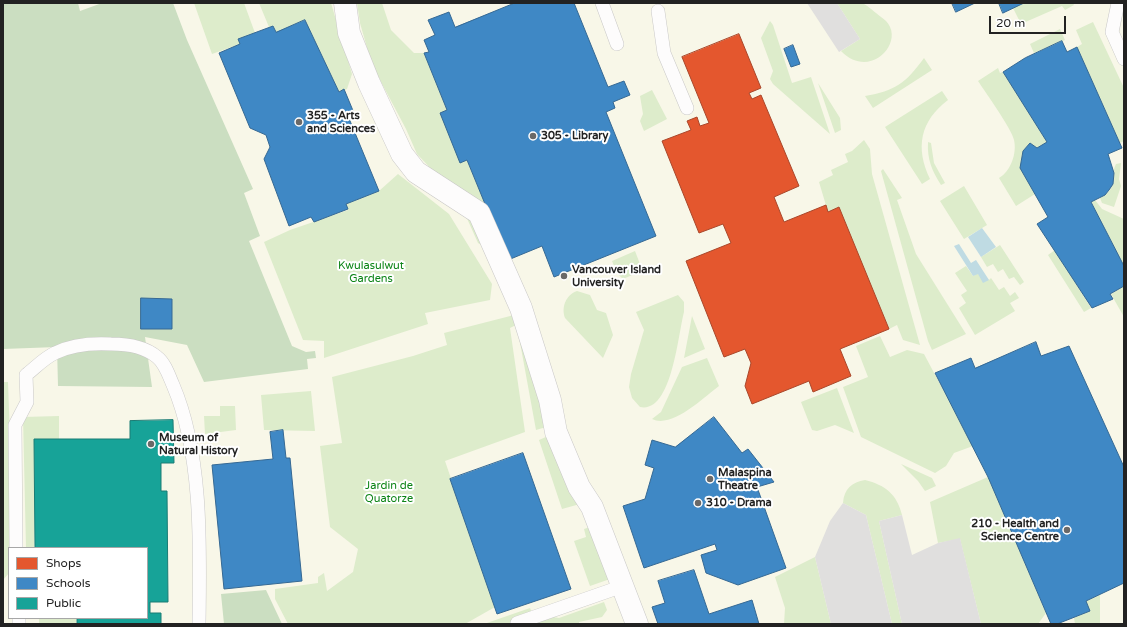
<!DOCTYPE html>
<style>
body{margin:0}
#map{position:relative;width:1127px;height:627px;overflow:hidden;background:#f0eeeb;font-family:"Varela Round",sans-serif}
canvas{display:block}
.frame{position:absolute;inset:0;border:4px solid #222;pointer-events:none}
.legend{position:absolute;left:8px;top:547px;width:140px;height:72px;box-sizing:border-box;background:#fff;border:1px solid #a7a7a7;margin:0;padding:5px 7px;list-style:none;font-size:12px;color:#222}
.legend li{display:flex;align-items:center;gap:8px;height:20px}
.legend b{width:20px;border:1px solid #a7a7a7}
.scale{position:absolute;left:989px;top:16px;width:77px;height:18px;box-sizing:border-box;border:2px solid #222;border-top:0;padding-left:5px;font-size:12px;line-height:14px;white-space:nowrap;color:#222;-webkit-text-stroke:3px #fff;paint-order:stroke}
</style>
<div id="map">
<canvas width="1127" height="627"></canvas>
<div class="frame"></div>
<ul class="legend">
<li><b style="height:11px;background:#e4572e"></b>Shops</li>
<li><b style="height:11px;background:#3f88c5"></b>Schools</li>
<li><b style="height:11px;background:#17a398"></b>Public</li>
</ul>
<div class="scale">20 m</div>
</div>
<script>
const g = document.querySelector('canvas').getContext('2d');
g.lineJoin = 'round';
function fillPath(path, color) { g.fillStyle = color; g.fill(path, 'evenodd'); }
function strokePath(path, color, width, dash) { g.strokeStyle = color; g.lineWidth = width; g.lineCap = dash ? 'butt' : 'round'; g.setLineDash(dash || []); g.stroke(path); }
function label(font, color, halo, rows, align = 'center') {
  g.font = font + ' "Varela Round",sans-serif'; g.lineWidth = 4; g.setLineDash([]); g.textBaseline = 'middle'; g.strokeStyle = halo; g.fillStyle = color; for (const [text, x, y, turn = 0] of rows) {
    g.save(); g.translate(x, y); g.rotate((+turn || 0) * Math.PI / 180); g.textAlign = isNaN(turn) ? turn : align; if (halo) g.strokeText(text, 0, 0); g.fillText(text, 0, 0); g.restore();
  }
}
fillPath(new Path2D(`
 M3,3H1124V624H3ZM9,548H147V618H9Z`), '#f8f7e8');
fillPath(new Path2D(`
 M194,3H244L255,33L239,39L240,44L212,54Z
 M259,3H331L352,74L347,89L339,92L305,20L276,32L273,26L269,27Z
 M357,3H382L391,30L414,53H424L447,110L440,113L467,160L508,260L478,243L457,196L417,154L406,129L372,65L360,23Z
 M837,3C844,3 854,1 861,3C866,4 872,10 876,13C879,16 883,18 886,21C906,42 870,81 841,51L860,39Z
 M1024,3H1073L1074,5L1065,10L1062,6L1021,24L1013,8Z
 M770,21L773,25L792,83L811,77L830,134L773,84L770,79L773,71L761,38Z
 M1093,22L1124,88V141L1120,143L1077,47L1082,44L1076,30Z
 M1060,29L1065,40L1034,53L1030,44Z
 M924,58L932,70L873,108L865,96C895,91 906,83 924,58Z
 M998,68L1000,73L1003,72L1047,142L1037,148L1030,143C1013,163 1024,174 1035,194L1016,206L999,178C1011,171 1017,153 1014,140C1012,129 985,92 978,81Z
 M818,83L840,118L841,130L835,133Z
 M652,90L667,119L644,131L640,121L643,114L640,96Z
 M942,91L948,100C920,121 915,148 930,179L922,184L885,127Z
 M864,140L870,149L872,174L920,345L903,340L897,325L889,329L839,208L828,212L819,182L833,175L831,170L848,162L845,154L852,151Z
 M928,142L931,143L934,163L945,183L941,185C932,171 927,159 928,142Z
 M1121,163L1119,179L1121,186L1114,207L1102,203L1100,198C1120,187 1109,177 1116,164Z
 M883,169L902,198L897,200L916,254L966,334L932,350L928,341L881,171Z
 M398,174L449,214L492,284L490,300L425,313L428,324L324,358V341L303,340L264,242L290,230L348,210L346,204L379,191Z
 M964,186L987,225L964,239L940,201Z
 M1095,200L1102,209L1124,219V266L1091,202Z
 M1000,245L1024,282L1020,285L1014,277L1009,279L1003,269L998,272L993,264L987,267L981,257Z
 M1055,250L1091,308L1084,312L1048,255Z
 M635,251L640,264L649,268L623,279L617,273L612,261Z
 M966,266L973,276L978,273L989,280L991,278L999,290L1004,287L1010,296L1015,292L1019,298L1010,303L1015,311L975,335L959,308L966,303L961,295L967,291L955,273Z
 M1124,286V317L1111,294Z
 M577,291L590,295L597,310L606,313L613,335L603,358L565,318C561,307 566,295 577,291Z
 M678,295L684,302V312C678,334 672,414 640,407L632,398L629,387L631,374L644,330L636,312Z
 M518,314L520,323L510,328L525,432L445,461L495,607L465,624H288L275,599V589L318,583V577L324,573L327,591L353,572L358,549L330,527L320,446L342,443L332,377L413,356L447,345L444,333Z
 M692,316L705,349L684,358Z
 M880,336L890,357L907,350L924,354L973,446L954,453L946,466L935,473L861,437L843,387L868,377L856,346Z
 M519,337L553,425L536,430Z
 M707,358L719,386C704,397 672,429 652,419L661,412L682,367Z
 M3,382H8L14,548H9V573L3,580Z
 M837,388L854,433L835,425L817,431L812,430L801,402Z
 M311,391L315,431L264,430L261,395Z
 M220,406H235L236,430L205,434L204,416H220Z
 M59,416V439H34V548H26L23,417Z
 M555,433L580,504L562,509L539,440Z
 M901,464L932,478L936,486L925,491L918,481Z
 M988,477L1046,613L1038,624H981L960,539L938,543L930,502Z
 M865,480C885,485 897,494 902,515L879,521L902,624H892L866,515L843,503C844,489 852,482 865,480Z
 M590,527L610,579L590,586L574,541L586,537L584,529Z
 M815,557L831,624H784L785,608L775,577Z
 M1100,595V624H1075L1074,618L1089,611L1086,601Z
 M604,602L607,610L602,617L579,622V624H484L530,608L532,613L559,618Z
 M39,618H76V624H39Z`), '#ddeccb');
fillPath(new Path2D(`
 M3,3H78L80,11L102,3H173L187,40L253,189L244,193L260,236L249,241L292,346L306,352L315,351L316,358L307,359L308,369L204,382L187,345L145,337L152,387L58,386L57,347L3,349Z
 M266,590L282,624H224L221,594Z`), '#cbdec1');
fillPath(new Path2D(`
 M807,3H837L860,39L839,52Z
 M843,503L866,515L892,624H831L815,557L830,521Z
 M902,515L912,555L938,543L960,538L981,624H902L879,521Z`), '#e0dfde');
fillPath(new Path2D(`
 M982,228L996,247L981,257L968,237Z
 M959,244L971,263L976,260L989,280L983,283L978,274L973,276L954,246Z`), '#bfdbe3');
const shops = new Path2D(`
 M739,34L761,88L749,93L752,99L761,95L799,186L774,197L784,222L826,205L828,212L839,207L889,329L840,349L851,376L813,392L809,381L752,404L745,386L751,363L745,349L724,357L686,261L731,243L723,224L699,233L662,141L691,130L687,121L697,117L700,126L709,123L682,57Z`);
fillPath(shops, '#e4572e');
strokePath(shops, '#aa472a', 1);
const schools = new Path2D(`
 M515,3H574L608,87L624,81L630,95L613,102L615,108L606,112L656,236L554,277L542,246L508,260L467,160L460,163L440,113L447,110L424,53L429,52L424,40L435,35L428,20L449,12L455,27Z
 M952,3H975L956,12Z
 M999,3H1024L1003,13Z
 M305,20L339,92L344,89L354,113L348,116L379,191L346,204L348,209L314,222L311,217L289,226L264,159L270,147L266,135L250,128L219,53L240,44L238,39L273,26L276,32Z
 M1062,41L1067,52L1077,47L1122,148L1108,154L1114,173L1113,184L1109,190L1105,195L1091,202L1124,266V286L1110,294L1113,299L1092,308L1037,224L1048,217L1020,168L1023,151L1030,143L1037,148L1047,142L1003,72L1025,58Z
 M793,45L800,64L791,67L784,49Z
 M141,298L172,299V329H141Z
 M1036,342L1041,356L1069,346L1124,467V583L1086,601L1090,611L1057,624H1051L988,477L935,373L971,358L975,368Z
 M714,417L742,453L748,449L774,482L757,487L786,568L738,585L706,573L701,555L717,550L715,544L644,568L623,506L645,499L654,468L645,465L652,440L675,447Z
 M283,430L286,458H290L302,581L224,589L212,465L273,459L270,432Z
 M523,453L571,589L497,614L450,479Z
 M694,570L709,614L752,600L759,624H658L652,607L665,603L658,581Z`);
fillPath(schools, '#3f88c5');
strokePath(schools, '#366994', 1);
const public = new Path2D(`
 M173,420L174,463H161V491H167L168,602H150V613H161V624H77V618H147V548H35L34,439H130V421Z`);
fillPath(public, '#17a398');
strokePath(public, '#1a7c75', 1);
const lane = new Path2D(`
 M602,3L617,44
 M1118,3L1112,32L1124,59
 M658,11L664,53L687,108
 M16,548L15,425L27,402L26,375C35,368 44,358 55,353C71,345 93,343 111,344C127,344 144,346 157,357C165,363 169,376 173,385C203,455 200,549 199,624
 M19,618V624
 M517,623L623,586`);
const street = new Path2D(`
 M345,3L349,33L369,83L402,154L416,172L479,213L521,308L550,400L556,432L579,487L592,507L637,624`);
strokePath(lane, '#c9c8c7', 14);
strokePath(street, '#c9c8c7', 23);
strokePath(lane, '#fdfcfc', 13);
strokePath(street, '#fdfcfc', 22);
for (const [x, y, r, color] of [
 [299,122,4,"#6a6968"],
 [533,136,4,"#6a6968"],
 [564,276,4,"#6a6968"],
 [151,444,4,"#6a6968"],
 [710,479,4,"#6a6968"],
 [698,503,4,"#6a6968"],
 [1067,530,4,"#6a6968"]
]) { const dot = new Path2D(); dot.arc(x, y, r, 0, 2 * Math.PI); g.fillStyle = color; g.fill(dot); strokePath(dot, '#fff', 1.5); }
label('bold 11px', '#222', '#fff', [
 ["355 - Arts",307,116],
 ["and Sciences",307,129],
 ["305 - Library",541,136],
 ["Vancouver Island",572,270],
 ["University",572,283],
 ["Museum of",159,438],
 ["Natural History",159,451],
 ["Malaspina",718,473],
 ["Theatre",718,486],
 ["310 - Drama",706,503],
 ["210 - Health and",1059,524,"right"],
 ["Science Centre",1059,537,"right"]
], 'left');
label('11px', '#0c8416', '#fff', [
 ["Kwulasulwut",371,266],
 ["Gardens",371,279],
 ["Jardin de",389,486],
 ["Quatorze",389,499]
]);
</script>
